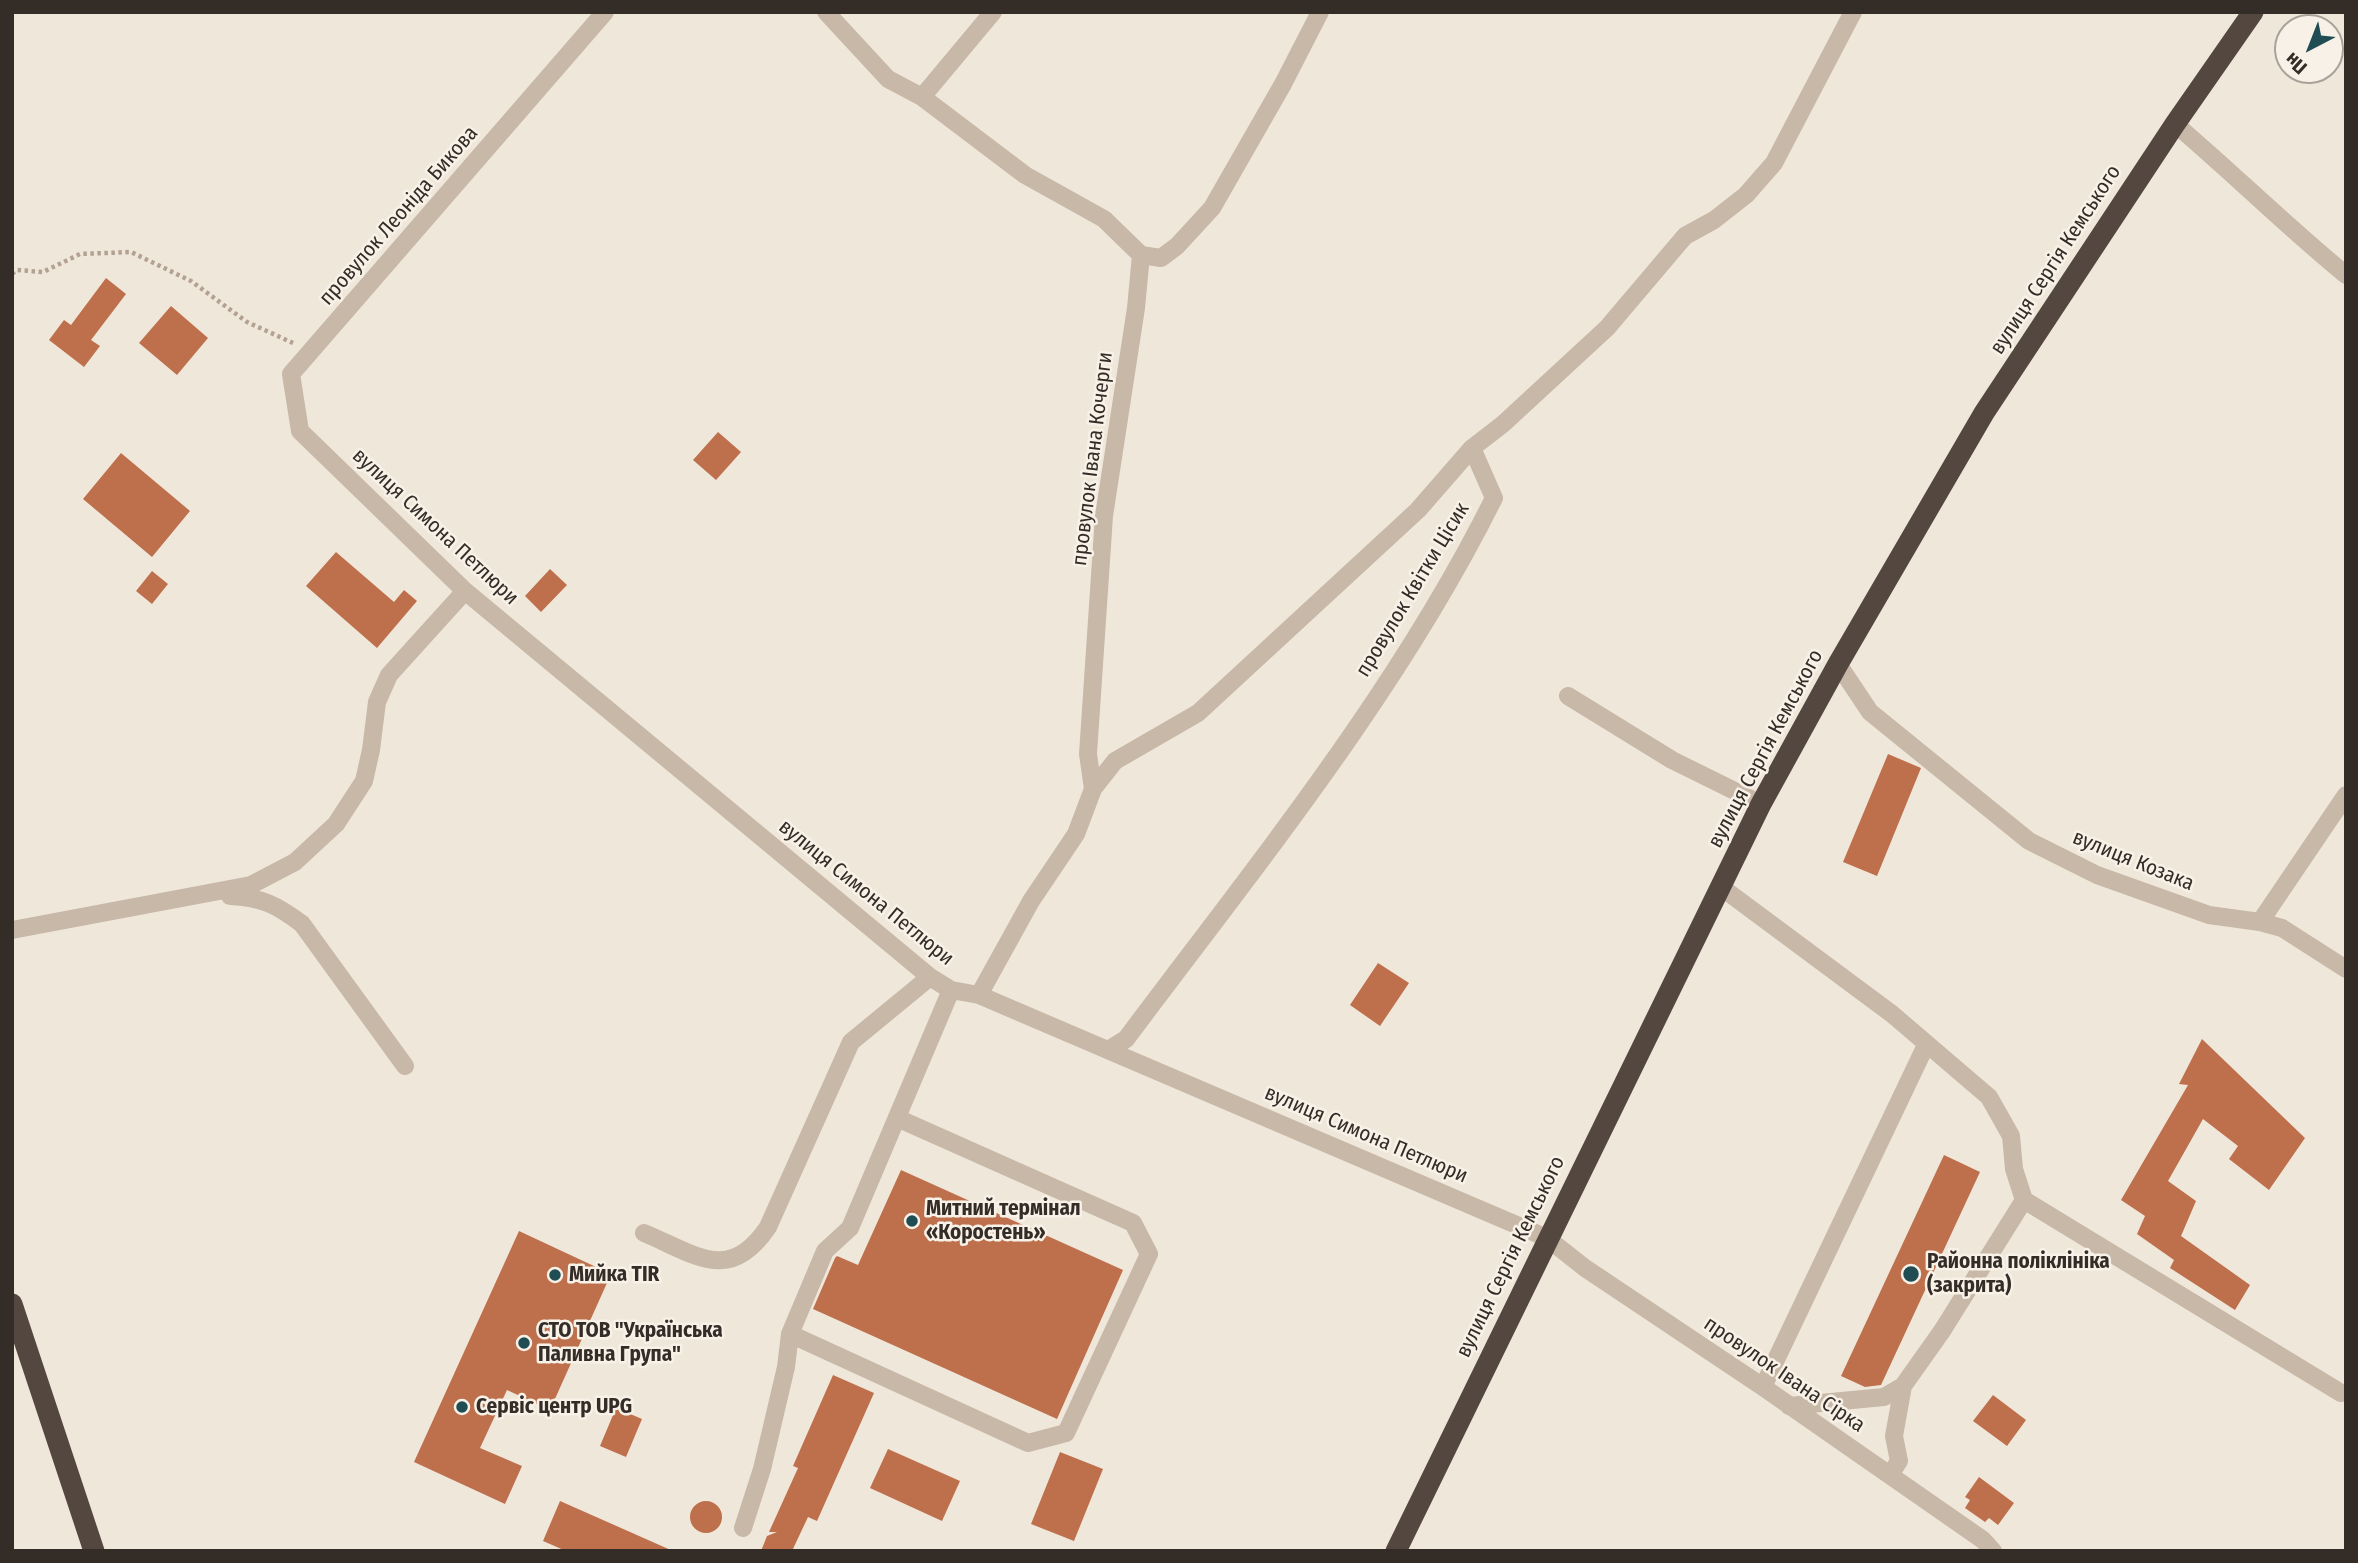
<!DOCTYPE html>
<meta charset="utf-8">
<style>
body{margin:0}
#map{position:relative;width:2358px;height:1563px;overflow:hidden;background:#f0e7db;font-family:"Fira Sans Condensed",sans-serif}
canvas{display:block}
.frame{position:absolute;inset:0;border:14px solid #342c27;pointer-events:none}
.north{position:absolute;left:2274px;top:14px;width:70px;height:70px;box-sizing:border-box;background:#f8f1e7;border:2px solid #aaa29a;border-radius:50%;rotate:222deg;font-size:19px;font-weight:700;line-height:28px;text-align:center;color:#342c27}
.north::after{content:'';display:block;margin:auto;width:24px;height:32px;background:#204c53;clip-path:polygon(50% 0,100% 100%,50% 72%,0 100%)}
</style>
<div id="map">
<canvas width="2358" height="1563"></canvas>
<div class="frame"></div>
<div class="north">Пн</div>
</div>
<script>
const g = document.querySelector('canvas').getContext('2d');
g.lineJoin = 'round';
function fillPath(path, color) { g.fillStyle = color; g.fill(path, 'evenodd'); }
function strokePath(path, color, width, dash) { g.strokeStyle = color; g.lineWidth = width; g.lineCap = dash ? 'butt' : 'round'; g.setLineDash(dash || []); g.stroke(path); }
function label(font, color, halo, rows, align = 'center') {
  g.font = font + ' "Fira Sans Condensed",sans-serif'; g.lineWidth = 5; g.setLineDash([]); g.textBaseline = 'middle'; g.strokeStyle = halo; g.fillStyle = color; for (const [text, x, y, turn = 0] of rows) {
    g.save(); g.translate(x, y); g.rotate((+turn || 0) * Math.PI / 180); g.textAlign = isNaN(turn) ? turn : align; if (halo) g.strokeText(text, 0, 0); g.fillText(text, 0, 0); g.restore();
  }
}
fillPath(new Path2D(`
 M106,278L126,294L91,340L100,346L84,367L49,340L64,320L71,325Z
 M171,306L208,338L177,375L139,343Z
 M718,432L741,452L716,480L693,460Z
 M121,453L190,511L152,557L83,499Z
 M336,552L394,602L404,590L417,601L377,648L306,586Z
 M550,569L567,585L541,612L525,596Z
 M152,571L168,584L152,604L136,591Z
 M1888,754L1921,768L1877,876L1843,862Z
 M1378,963L1409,983L1380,1026L1350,1005Z
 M2202,1039L2305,1138L2269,1190L2229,1159L2238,1146L2203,1119L2168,1181L2196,1201L2181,1236L2250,1285L2235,1310L2170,1268L2174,1260L2137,1234L2145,1216L2121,1200L2188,1085L2179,1084Z
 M1944,1155L1980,1172L1881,1385L1865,1387L1841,1376Z
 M901,1170L1123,1270L1057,1419L813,1309L835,1258L837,1256L858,1265Z
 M519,1231L611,1274L550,1410L507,1390L480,1448L522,1466L505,1504L414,1462Z
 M833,1375L874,1393L817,1521L808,1517L792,1551H761L767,1536L777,1532H769L798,1468L793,1466Z
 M1993,1395L2026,1420L2007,1446L1973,1421Z
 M616,1408L642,1419L626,1457L600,1446Z
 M888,1449L960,1481L942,1521L870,1488Z
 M1060,1452L1103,1469L1074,1541L1031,1524Z
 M1979,1477L2014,1503L1998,1525L1989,1518L1985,1522L1965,1508L1970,1500L1965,1497Z
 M560,1501L673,1551H566L543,1541Z
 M690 1517a16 16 0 1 1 32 0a16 16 0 1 1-32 0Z`), '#be6f4b');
strokePath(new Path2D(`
 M12,274L17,270L43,272L80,254L131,252L191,281L247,322L293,343`), '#b3a292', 4.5, [3.5, 3.5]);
strokePath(new Path2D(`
 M605,12L291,374L300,431L465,591L930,977L951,990L979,995L1547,1238L1585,1268L1763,1387L1983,1540L1993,1551
 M826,12L888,79L922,97L1025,175L1104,219L1141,255
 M922,97L993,12
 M2175,124C2233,173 2287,227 2346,275
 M1838,664L1870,712L2029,841L2097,875L2209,915L2260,922L2282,928L2346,969
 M1568,696L1672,760L1761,804
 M1093,789L1115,761L1198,713L1418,510L1472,448
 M1721,887L1892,1014L1989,1097L2011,1136L2014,1169L2024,1200L2341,1393
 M230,896C261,897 277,905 302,924L405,1066
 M2260,922L2346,795
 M12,930L251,885L295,862L336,824L364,781L371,750L377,702L389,675L465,591
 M979,995L1031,901L1076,834L1093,789L1088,754L1104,516L1136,308L1141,255L1161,258L1177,246L1212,208L1283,84L1320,12
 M1110,1049L1126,1039C1256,865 1397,693 1494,498L1472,448L1503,424L1607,328L1685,236L1714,220L1746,195L1774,163L1853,12
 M644,1233C695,1254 729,1285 768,1227L851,1042L930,977
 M790,1334L1028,1443L1066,1433L1149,1254L1133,1223L897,1118
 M1763,1387L1926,1045
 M1789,1406L1884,1397L1903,1386L1942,1331L2024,1200
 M1890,1475L1899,1461L1894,1436L1903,1386
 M743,1528L762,1469L786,1367L790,1334L825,1251L850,1228L951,990`), '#c7b8a8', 18);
strokePath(new Path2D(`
 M12,1304L94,1551
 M1396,1551L1761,804L1838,664L1984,413L2175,124L2253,12`), '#54473f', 21);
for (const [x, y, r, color] of [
 [912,1221,7,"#204c53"],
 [1911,1274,9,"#204c53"],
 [555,1275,7,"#204c53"],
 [524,1343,7,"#204c53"],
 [462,1407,7,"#204c53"]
]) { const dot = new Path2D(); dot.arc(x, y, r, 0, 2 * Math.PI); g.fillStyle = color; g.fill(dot); strokePath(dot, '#f8f1e7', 2.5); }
label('21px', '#342c27', '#f8f1e7', [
 ["провулок Леоніда Бикова",399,216,-49],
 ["вулиця Сергія Кемського",2056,260,-57],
 ["провулок Івана Кочерги",1093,459,-83],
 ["вулиця Симона Петлюри",435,527,43],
 ["провулок Квітки Цісик",1413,590,-59],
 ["вулиця Сергія Кемського",1766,749,-62],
 ["вулиця Козака",2133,861,22],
 ["вулиця Симона Петлюри",866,893,39],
 ["вулиця Симона Петлюри",1366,1135,23],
 ["вулиця Сергія Кемського",1511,1257,-64],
 ["провулок Івана Сірка",1784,1375,34]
]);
label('bold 21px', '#342c27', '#f8f1e7', [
 ["Митний термінал",926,1209],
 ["«Коростень»",926,1233],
 ["Районна поліклініка",1927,1262],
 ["(закрита)",1927,1286],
 ["Мийка TIR",569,1275],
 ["СТО ТОВ \"Українська",538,1331],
 ["Паливна Група\"",538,1355],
 ["Сервіс центр UPG",476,1407]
], 'left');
</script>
